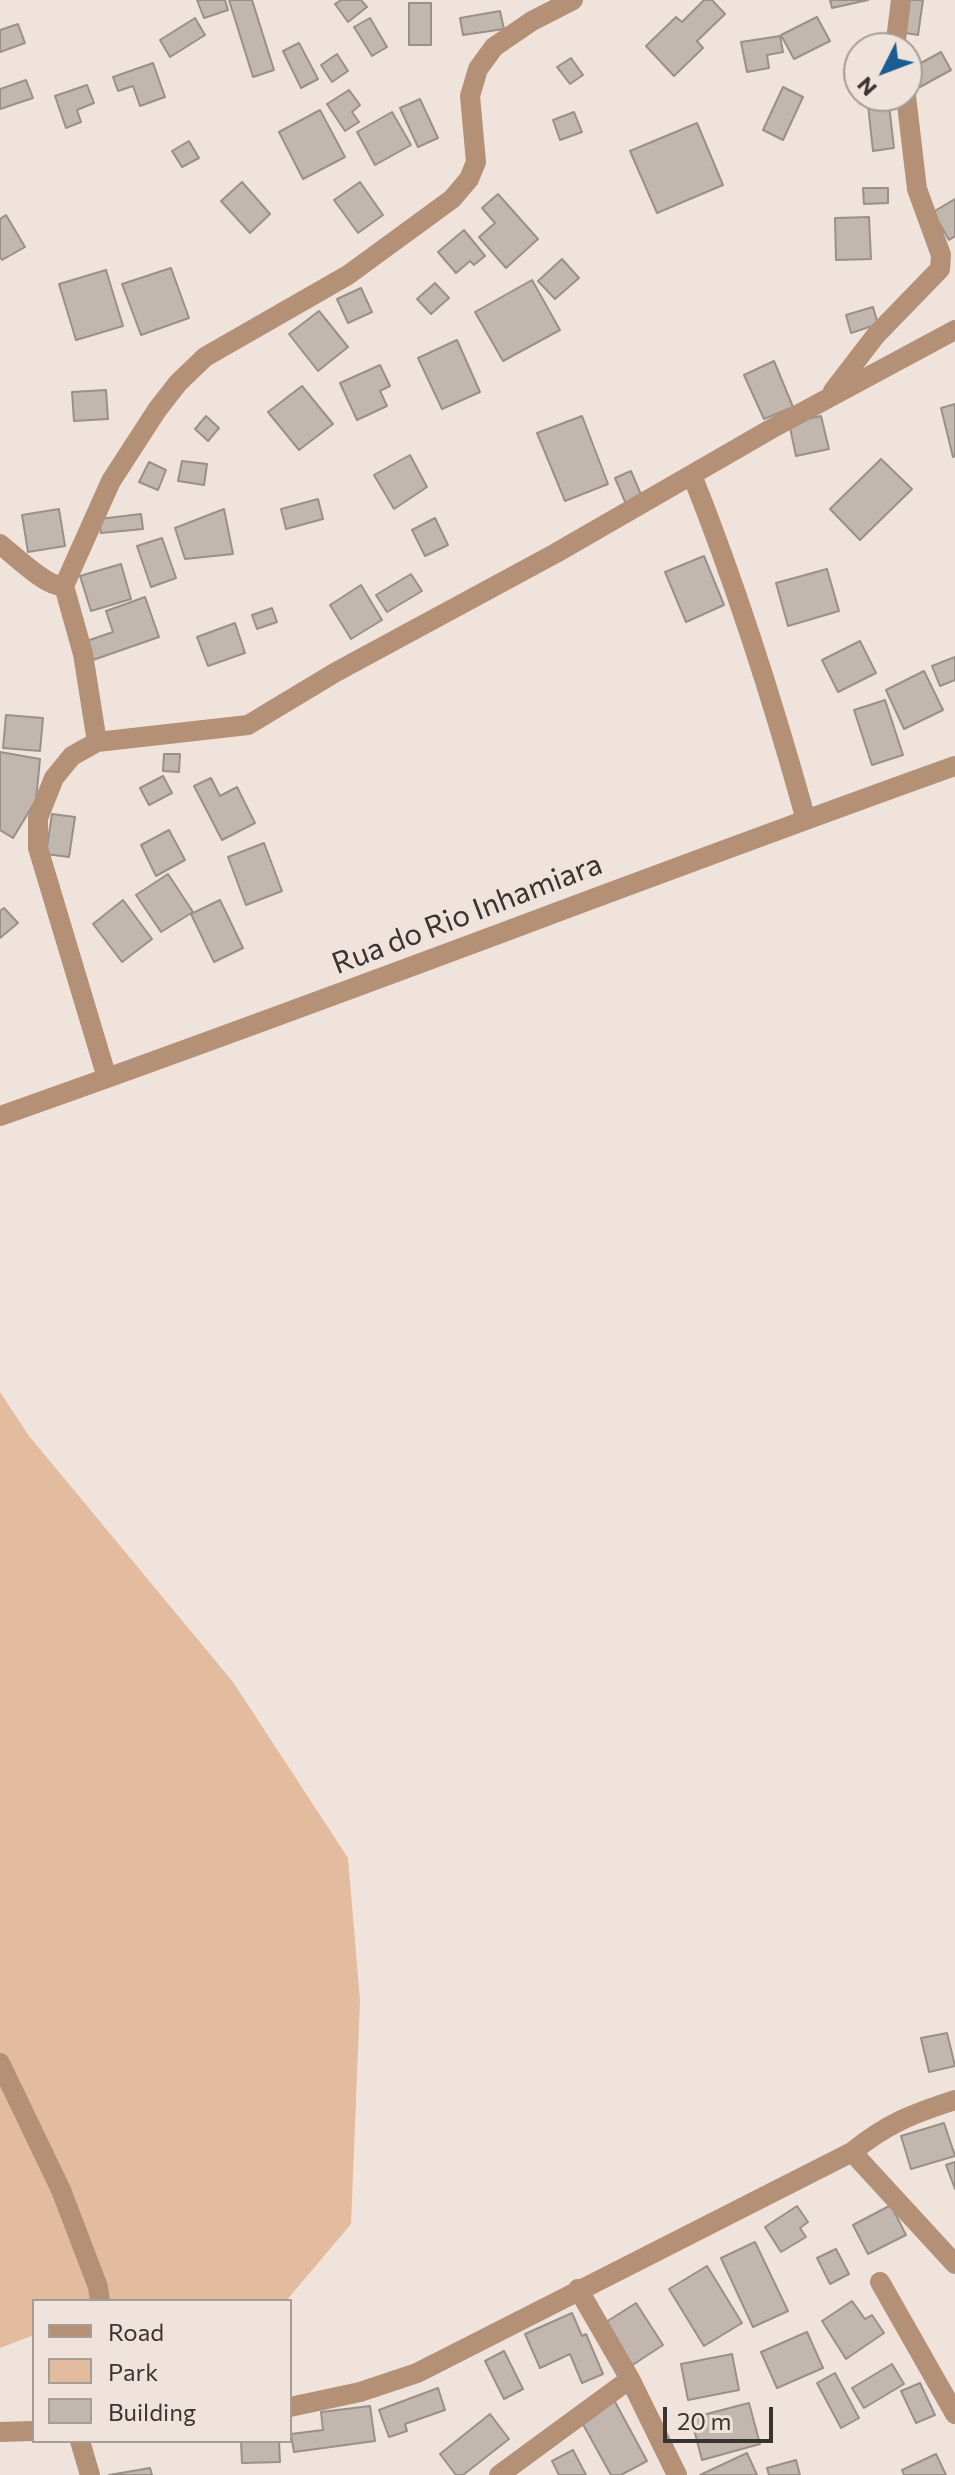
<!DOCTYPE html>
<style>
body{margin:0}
#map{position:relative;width:955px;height:2475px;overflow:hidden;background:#efe3db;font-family:Commissioner,sans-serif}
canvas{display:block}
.legend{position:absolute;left:32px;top:2299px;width:260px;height:144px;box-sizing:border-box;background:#efe3db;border:2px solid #a69d97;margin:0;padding:10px 14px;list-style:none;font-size:24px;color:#383431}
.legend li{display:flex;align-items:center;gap:16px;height:40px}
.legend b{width:40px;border:2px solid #a69d97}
.north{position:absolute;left:843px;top:32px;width:80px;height:80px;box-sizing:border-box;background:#efe3db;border:2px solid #a69d97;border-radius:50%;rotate:228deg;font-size:22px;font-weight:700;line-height:32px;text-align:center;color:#383431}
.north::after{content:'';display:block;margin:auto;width:28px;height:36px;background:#1b5c92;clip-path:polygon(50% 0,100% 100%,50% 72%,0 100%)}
.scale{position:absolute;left:663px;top:2407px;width:110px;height:36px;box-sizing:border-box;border:4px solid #383431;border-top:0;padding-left:10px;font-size:24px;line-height:28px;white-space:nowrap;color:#383431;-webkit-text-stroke:6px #efe3db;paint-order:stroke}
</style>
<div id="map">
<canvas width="955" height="2475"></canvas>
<ul class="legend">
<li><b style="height:10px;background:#b39076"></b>Road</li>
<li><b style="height:22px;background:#e3bb9e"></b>Park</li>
<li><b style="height:22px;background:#c2b7af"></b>Building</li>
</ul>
<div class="north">N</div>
<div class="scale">20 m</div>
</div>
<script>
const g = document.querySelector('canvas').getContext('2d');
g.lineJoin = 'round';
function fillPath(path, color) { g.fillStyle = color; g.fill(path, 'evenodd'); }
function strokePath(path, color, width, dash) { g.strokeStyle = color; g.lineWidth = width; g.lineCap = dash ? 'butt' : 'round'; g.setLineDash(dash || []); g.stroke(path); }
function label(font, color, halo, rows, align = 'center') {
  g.font = font + ' Commissioner,sans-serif'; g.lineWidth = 7; g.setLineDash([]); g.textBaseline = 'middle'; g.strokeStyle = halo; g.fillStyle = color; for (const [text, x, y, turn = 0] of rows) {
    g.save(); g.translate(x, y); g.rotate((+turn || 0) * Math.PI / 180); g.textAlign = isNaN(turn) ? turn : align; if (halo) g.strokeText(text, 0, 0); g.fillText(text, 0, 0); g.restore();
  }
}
fillPath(new Path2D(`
 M0,1392L29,1436L233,1682L348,1858L360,2000L351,2224L286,2301H34V2335L0,2348Z`), '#e3bb9e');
const building = new Path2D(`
 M197,0H225L228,10L204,18Z
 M229,0H252L274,70L253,77Z
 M341,0H361L367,7L348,22L335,4Z
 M704,0H712L725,14L697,41L703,48L674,76L646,46L676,17L682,22Z
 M830,0H868L832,8Z
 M904,0H923L918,35L899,32Z
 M409,3H431V45H409Z
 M500,11L504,29L463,35L460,18Z
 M817,17L830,41L794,59L781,35Z
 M195,18L205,35L170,57L160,40Z
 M370,18L387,47L372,56L354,27Z
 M18,24L25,43L0,52V30Z
 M780,36L783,52L767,55L769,68L747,72L741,42Z
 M299,43L318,79L301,88L283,51Z
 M941,52L951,70L920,87L910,69Z
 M337,54L348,71L332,82L321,65Z
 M571,58L583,75L570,84L557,67Z
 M153,63L165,97L140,106L133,86L118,91L113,77Z
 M26,80L33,98L0,109V89Z
 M87,85L94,103L77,110L81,122L66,128L55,96Z
 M783,87L803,97L783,140L763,130Z
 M349,90L360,105L352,112L359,122L345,131L327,104Z
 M867,96H888L894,148L873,151Z
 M420,99L438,138L418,147L400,108Z
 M320,110L345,157L303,179L279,132Z
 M392,112L411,145L375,165L357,132Z
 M574,112L582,132L560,140L553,120Z
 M697,123L723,185L657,213L630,151Z
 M189,141L199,158L182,167L172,151Z
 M242,182L270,214L250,233L221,201Z
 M360,182L383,215L358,233L334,200Z
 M863,188H888V203L864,204Z
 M498,194L538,239L506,268L479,237L495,223L482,208Z
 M955,199V236L949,240L933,212Z
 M6,215L25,247L2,260L0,257V219Z
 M869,217L871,259L836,260L835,218Z
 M464,230L485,256L474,265L470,261L456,273L438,252Z
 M562,259L579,278L555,299L538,281Z
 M171,268L189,318L141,335L122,284Z
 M106,270L123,326L76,340L59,284Z
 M532,280L560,330L503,361L475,312Z
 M435,283L449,298L431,314L417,299Z
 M361,288L372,312L348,323L337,299Z
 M873,307L878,324L851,333L846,315Z
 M319,311L348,347L318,371L289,334Z
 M457,340L480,392L442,409L418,358Z
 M774,361L793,407L764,419L744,375Z
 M380,365L390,386L380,391L387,406L357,420L340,383Z
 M302,386L333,424L299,450L268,412Z
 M106,390L108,419L74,421L72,392Z
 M955,404V456L953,457L941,408Z
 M206,416L219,428L208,441L195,429Z
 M582,416L608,484L565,501L537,433Z
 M821,416L829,449L796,456L789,423Z
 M410,455L427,487L394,509L374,475Z
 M881,459L912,489L860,540L830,509Z
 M182,461L207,464L204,485L178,481Z
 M149,462L166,470L158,490L139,482Z
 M631,471L642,497L626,504L615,478Z
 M318,499L323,519L286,529L281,509Z
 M59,509L65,546L28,552L22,515Z
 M224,509L233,554L185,559L175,528Z
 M141,514L143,529L101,533L99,519Z
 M435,518L448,545L425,556L412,530Z
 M162,538L176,578L151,587L137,546Z
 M704,556L724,605L686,622L665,572Z
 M121,564L131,599L91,611L80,576Z
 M827,569L839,611L788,626L776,583Z
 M411,574L422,591L387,612L376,595Z
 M361,585L382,620L351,639L330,605Z
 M145,597L159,637L90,661L84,642L113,632L106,611Z
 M272,608L277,622L257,629L252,615Z
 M235,623L245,653L208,666L197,637Z
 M860,641L876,673L838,692L822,660Z
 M955,657V680L940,686L932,666Z
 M924,671L943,710L904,729L886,690Z
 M885,700L903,755L872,765L854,710Z
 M6,715L43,718L40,751L3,748Z
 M0,752L40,759L36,800L13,838L0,830Z
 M164,754H180L179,772L163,771Z
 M163,776L172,793L149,805L140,788Z
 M211,778L220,796L237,787L255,823L222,840L194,786Z
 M52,814L75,817L69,857L46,854Z
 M169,830L185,860L156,876L141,845Z
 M264,843L282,891L246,905L228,857Z
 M168,874L193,912L161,932L136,895Z
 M123,900L152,939L122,962L93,924Z
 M220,900L243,948L214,962L191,914Z
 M4,908L18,923L0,938V911Z
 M947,2033L955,2066L929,2072L921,2038Z
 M944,2123L955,2156L911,2169L901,2136Z
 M955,2162V2189L946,2165Z
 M891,2205L906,2235L868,2254L853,2225Z
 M797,2206L808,2222L800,2228L806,2237L781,2252L765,2227Z
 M755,2242L788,2311L753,2327L721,2258Z
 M836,2249L849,2274L830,2284L817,2258Z
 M707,2266L742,2323L704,2346L669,2289Z
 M852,2301L865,2319L872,2315L884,2333L846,2359L822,2321Z
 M636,2303L663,2345L631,2366L603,2324Z
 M572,2313L582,2336L586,2334L603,2374L582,2383L570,2354L540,2368L525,2334Z
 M807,2332L823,2368L777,2388L761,2352Z
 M504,2351L523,2389L504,2399L485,2361Z
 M732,2354L739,2390L688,2400L681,2364Z
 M892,2364L904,2384L864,2408L852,2388Z
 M835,2373L859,2418L841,2428L817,2383Z
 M920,2383L935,2415L916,2423L901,2391Z
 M438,2388L445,2410L405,2424L407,2431L389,2437L379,2410Z
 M614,2400L647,2461L621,2475H611L580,2419Z
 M749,2403L760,2444L702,2460L691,2418Z
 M370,2406L375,2441L294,2452L291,2434L323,2430L321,2412Z
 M490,2414L509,2439L463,2475H456L440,2454Z
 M241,2441H279L280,2462L242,2463Z
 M573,2450L586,2475H559L552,2461Z
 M747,2453L757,2475H700Z
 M936,2454L946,2475H904L902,2470Z
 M796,2460L800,2475H769L767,2468Z
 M150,2468L152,2475H109Z`);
fillPath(building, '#c2b7af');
strokePath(building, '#9b9089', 2);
strokePath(new Path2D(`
 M895,48L901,0
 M833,391L876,335L940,269L941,255L917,189L906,96
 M692,475C738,590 773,701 806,820
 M0,544C14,555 47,588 64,586L111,481L157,410L178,383L205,357L348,275L452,199L469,179L476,162L470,96L478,69L494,47L532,21L573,0
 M64,586L83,654L97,742
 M107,1078L38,848V818L54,778L72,756L97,742L248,725L336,672L556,553L771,429L955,330
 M0,1116C320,1004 636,880 955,766
 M0,2063L61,2190L98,2287L100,2301
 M852,2152L955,2264
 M880,2282L955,2414
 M578,2289L630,2379L677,2475
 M290,2407L360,2392L417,2373L852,2152C888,2123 912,2114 955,2100
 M0,2432L34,2431
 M80,2441L90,2475
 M499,2475L630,2379`), '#b39076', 20);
label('30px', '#383431', '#efe3db', [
 ["Rua do Rio Inhamiara",467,914,-21]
]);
</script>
